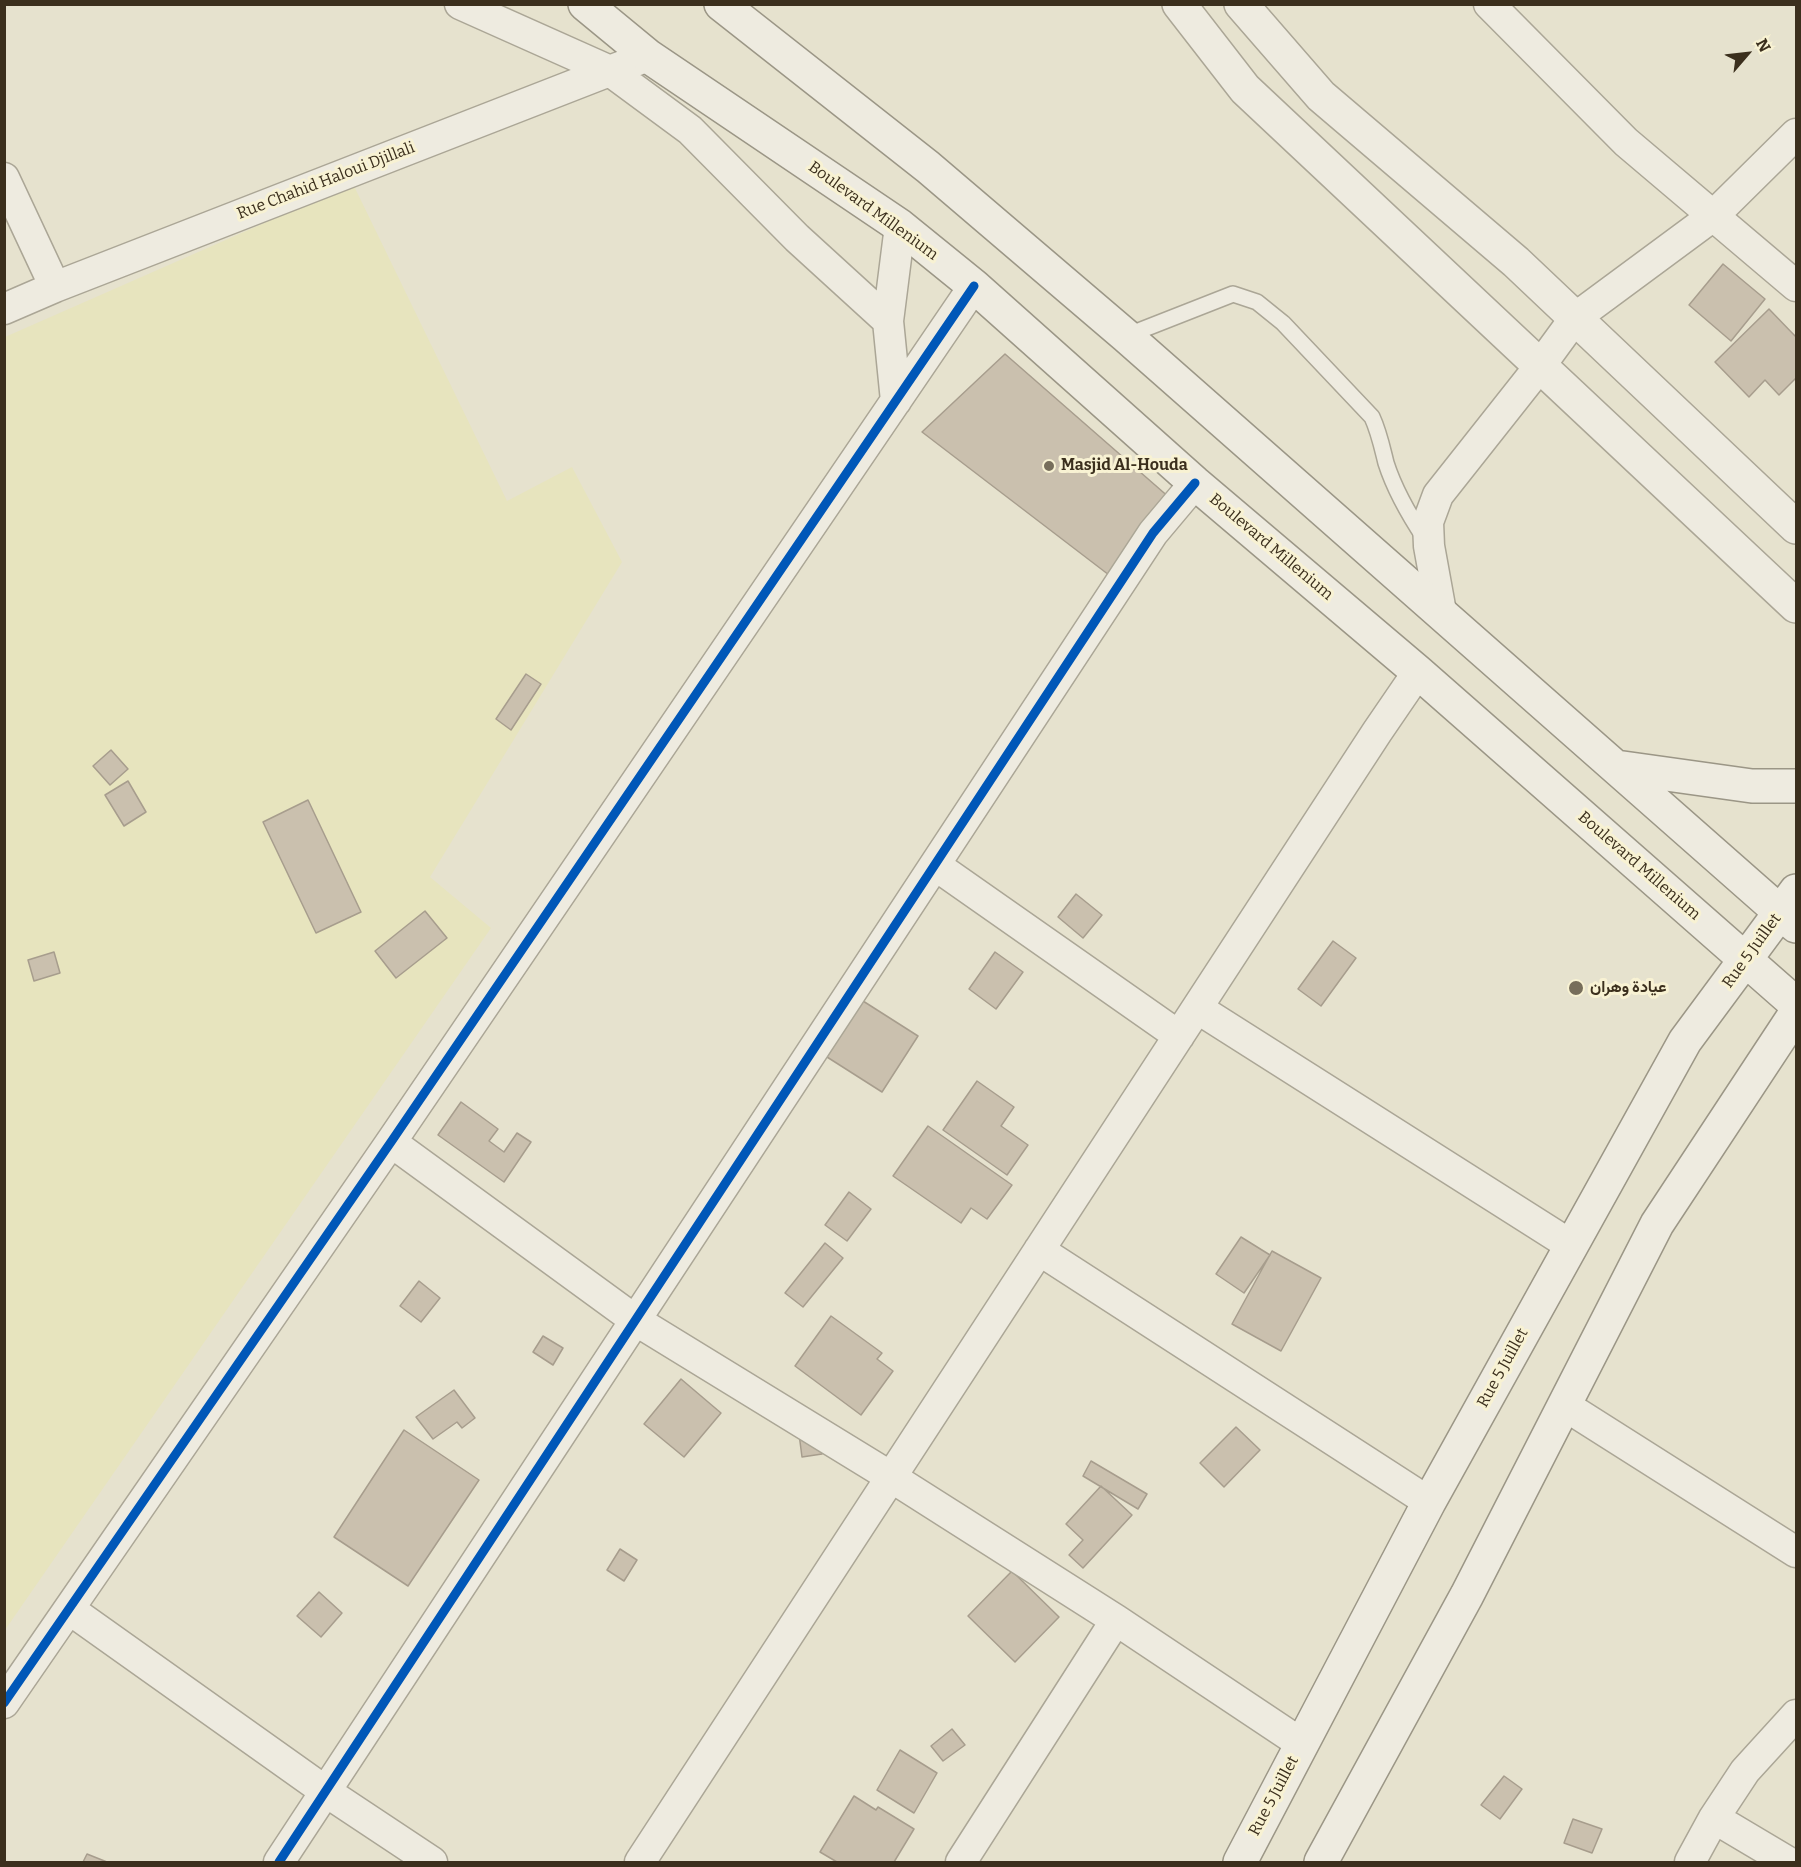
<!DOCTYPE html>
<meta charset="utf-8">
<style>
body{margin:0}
#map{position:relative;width:1801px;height:1867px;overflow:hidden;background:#e6e2ce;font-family:Bitter,serif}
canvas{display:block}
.frame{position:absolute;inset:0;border:6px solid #3b2f1d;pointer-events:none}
.north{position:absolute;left:1717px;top:24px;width:60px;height:60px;-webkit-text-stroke:4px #f8f2d3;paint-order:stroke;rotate:62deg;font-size:16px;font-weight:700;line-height:24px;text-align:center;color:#3b2f1d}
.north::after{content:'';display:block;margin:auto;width:21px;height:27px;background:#3b2f1d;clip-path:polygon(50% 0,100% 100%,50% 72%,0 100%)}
</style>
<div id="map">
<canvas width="1801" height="1867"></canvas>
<div class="frame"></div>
<div class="north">N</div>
</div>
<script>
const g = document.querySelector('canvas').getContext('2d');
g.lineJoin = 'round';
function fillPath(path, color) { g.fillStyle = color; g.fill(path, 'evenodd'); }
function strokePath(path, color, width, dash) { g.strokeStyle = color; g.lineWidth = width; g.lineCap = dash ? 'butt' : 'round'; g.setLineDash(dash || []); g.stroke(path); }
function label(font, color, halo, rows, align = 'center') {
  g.font = font + ' Bitter,Vazirmatn,serif'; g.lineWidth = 6; g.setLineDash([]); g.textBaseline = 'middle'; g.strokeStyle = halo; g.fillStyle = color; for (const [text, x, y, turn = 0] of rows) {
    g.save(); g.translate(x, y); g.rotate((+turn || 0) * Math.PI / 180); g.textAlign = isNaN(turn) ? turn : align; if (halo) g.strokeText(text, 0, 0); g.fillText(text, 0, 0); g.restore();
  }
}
fillPath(new Path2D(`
 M353,184L507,501L572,467L622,562L430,877L491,928L5,1630V337Z`), '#e7e4be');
const building = new Path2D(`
 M1723,264L1765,299L1731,341L1689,305Z
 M1769,309L1796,337V378L1779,395L1765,380L1749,397L1715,362Z
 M1005,354L1171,499L1109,575L922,432Z
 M526,674L541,684L511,730L496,719Z
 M111,750L128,769L110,785L93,766Z
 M128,781L146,812L124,826L105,795Z
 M308,800L361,912L316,933L263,822Z
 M1076,894L1102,915L1083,938L1058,917Z
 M425,911L447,938L396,978L375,951Z
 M1333,941L1356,958L1321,1006L1298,989Z
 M54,952L60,973L34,981L28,960Z
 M995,952L1023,972L996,1009L969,989Z
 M852,994L918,1036L882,1092L816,1050Z
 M977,1081L1014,1107L1001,1126L1028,1145L1007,1175L943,1130Z
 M461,1102L498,1129L489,1141L504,1152L517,1133L531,1142L504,1182L438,1135Z
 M928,1126L1012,1185L987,1219L971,1208L961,1223L893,1176Z
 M849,1192L871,1209L847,1241L825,1225Z
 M1241,1237L1270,1255L1244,1293L1216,1274Z
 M825,1243L843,1258L803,1307L785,1293Z
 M1272,1251L1321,1278L1281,1351L1232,1324Z
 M419,1281L440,1298L421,1322L400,1306Z
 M831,1316L882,1353L877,1359L893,1371L861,1415L795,1366Z
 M543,1336L563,1348L553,1365L533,1352Z
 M681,1379L721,1413L684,1457L644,1424Z
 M454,1390L475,1418L462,1428L457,1422L433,1439L416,1417Z
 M1236,1427L1260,1450L1224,1487L1200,1463Z
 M404,1430L479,1480L408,1586L334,1537Z
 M819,1432L822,1454L802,1457L799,1434Z
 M1091,1461L1147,1494L1138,1509L1083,1476Z
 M1101,1486L1132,1515L1083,1568L1069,1555L1083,1540L1066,1524Z
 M620,1549L637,1560L624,1581L607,1570Z
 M1012,1571L1059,1617L1015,1662L968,1616Z
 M319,1592L342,1613L321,1637L297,1616Z
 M952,1729L965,1745L943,1761L931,1746Z
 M900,1750L937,1773L914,1813L877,1790Z
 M1504,1776L1522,1789L1500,1819L1481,1805Z
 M854,1796L876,1810L878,1807L914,1829L894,1862H837L820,1852Z
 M1573,1819L1602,1829L1592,1853L1564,1843Z
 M87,1854L107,1862H83Z`);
fillPath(building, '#cac0ae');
strokePath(building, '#a79d8d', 1.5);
const service = new Path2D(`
 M1126,336L1233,294L1257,302L1283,323L1372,417C1379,432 1382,447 1386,463C1395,491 1409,515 1425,539`);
const minor = new Path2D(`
 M460,4L610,71L690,130L797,238L888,321
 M1489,4L1626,142L1796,286
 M4,178L55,287
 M4,309L55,287L648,56
 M896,401L888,321L900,226
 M1441,612L1429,546L1428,522L1438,495L1540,366L1575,318L1713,216L1796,134
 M935,865L1179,1036
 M1197,1008L1572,1246
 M391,1142L635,1320L891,1477L1116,1620L1302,1744
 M1039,1250L1429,1502
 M1564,1405L1796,1552
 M69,1609L325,1791L432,1862
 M4,1703L391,1142L974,286
 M1714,1818L1788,1862
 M279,1862L1153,533L1195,483
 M640,1862L1377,732L1418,672
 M961,1862L1116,1620
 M1690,1862L1714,1818L1745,1771L1796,1715`);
const tertiary = new Path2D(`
 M1179,4L1245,89L1796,606
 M1241,4L1321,96L1516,262L1796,527`);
const secondary = new Path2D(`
 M585,4L648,56L900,226L974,286L1195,483L1418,672L1796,1004
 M721,4L928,167L1126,336L1796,926
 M1616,767L1752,786H1796
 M1240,1862L1429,1502L1685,1041L1796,891
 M1321,1862L1467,1595L1657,1224L1796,1013`);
strokePath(service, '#aba696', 18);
strokePath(minor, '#aba696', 33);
strokePath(tertiary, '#aba696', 36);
strokePath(secondary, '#9b9686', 36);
strokePath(service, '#eeebe0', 15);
strokePath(minor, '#eeebe0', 30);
strokePath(tertiary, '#eeebe0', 33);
strokePath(secondary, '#eeebe0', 33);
strokePath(new Path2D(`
 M4,1703L391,1142L974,286
 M279,1862L1153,533L1195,483`), '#0057b8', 9);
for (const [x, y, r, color] of [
 [1049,466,6,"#776e5b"],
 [1576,988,8,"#776e5b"]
]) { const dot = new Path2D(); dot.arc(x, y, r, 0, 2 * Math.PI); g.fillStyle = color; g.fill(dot); strokePath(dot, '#f8f2d3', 2); }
label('16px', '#3b2f1d', '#f8f2d3', [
 ["Rue Chahid Haloui Djillali",326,181,-21],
 ["Boulevard Millenium",873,211,36],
 ["Boulevard Millenium",1271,547,40],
 ["Boulevard Millenium",1639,866,41],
 ["Rue 5 Juillet",1752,951,-54],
 ["Rue 5 Juillet",1503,1368,-61],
 ["Rue 5 Juillet",1274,1796,-62]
]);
label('bold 16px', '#3b2f1d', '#f8f2d3', [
 ["Masjid Al-Houda",1061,466],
 ["عيادة وهران",1590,988]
], 'left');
</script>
